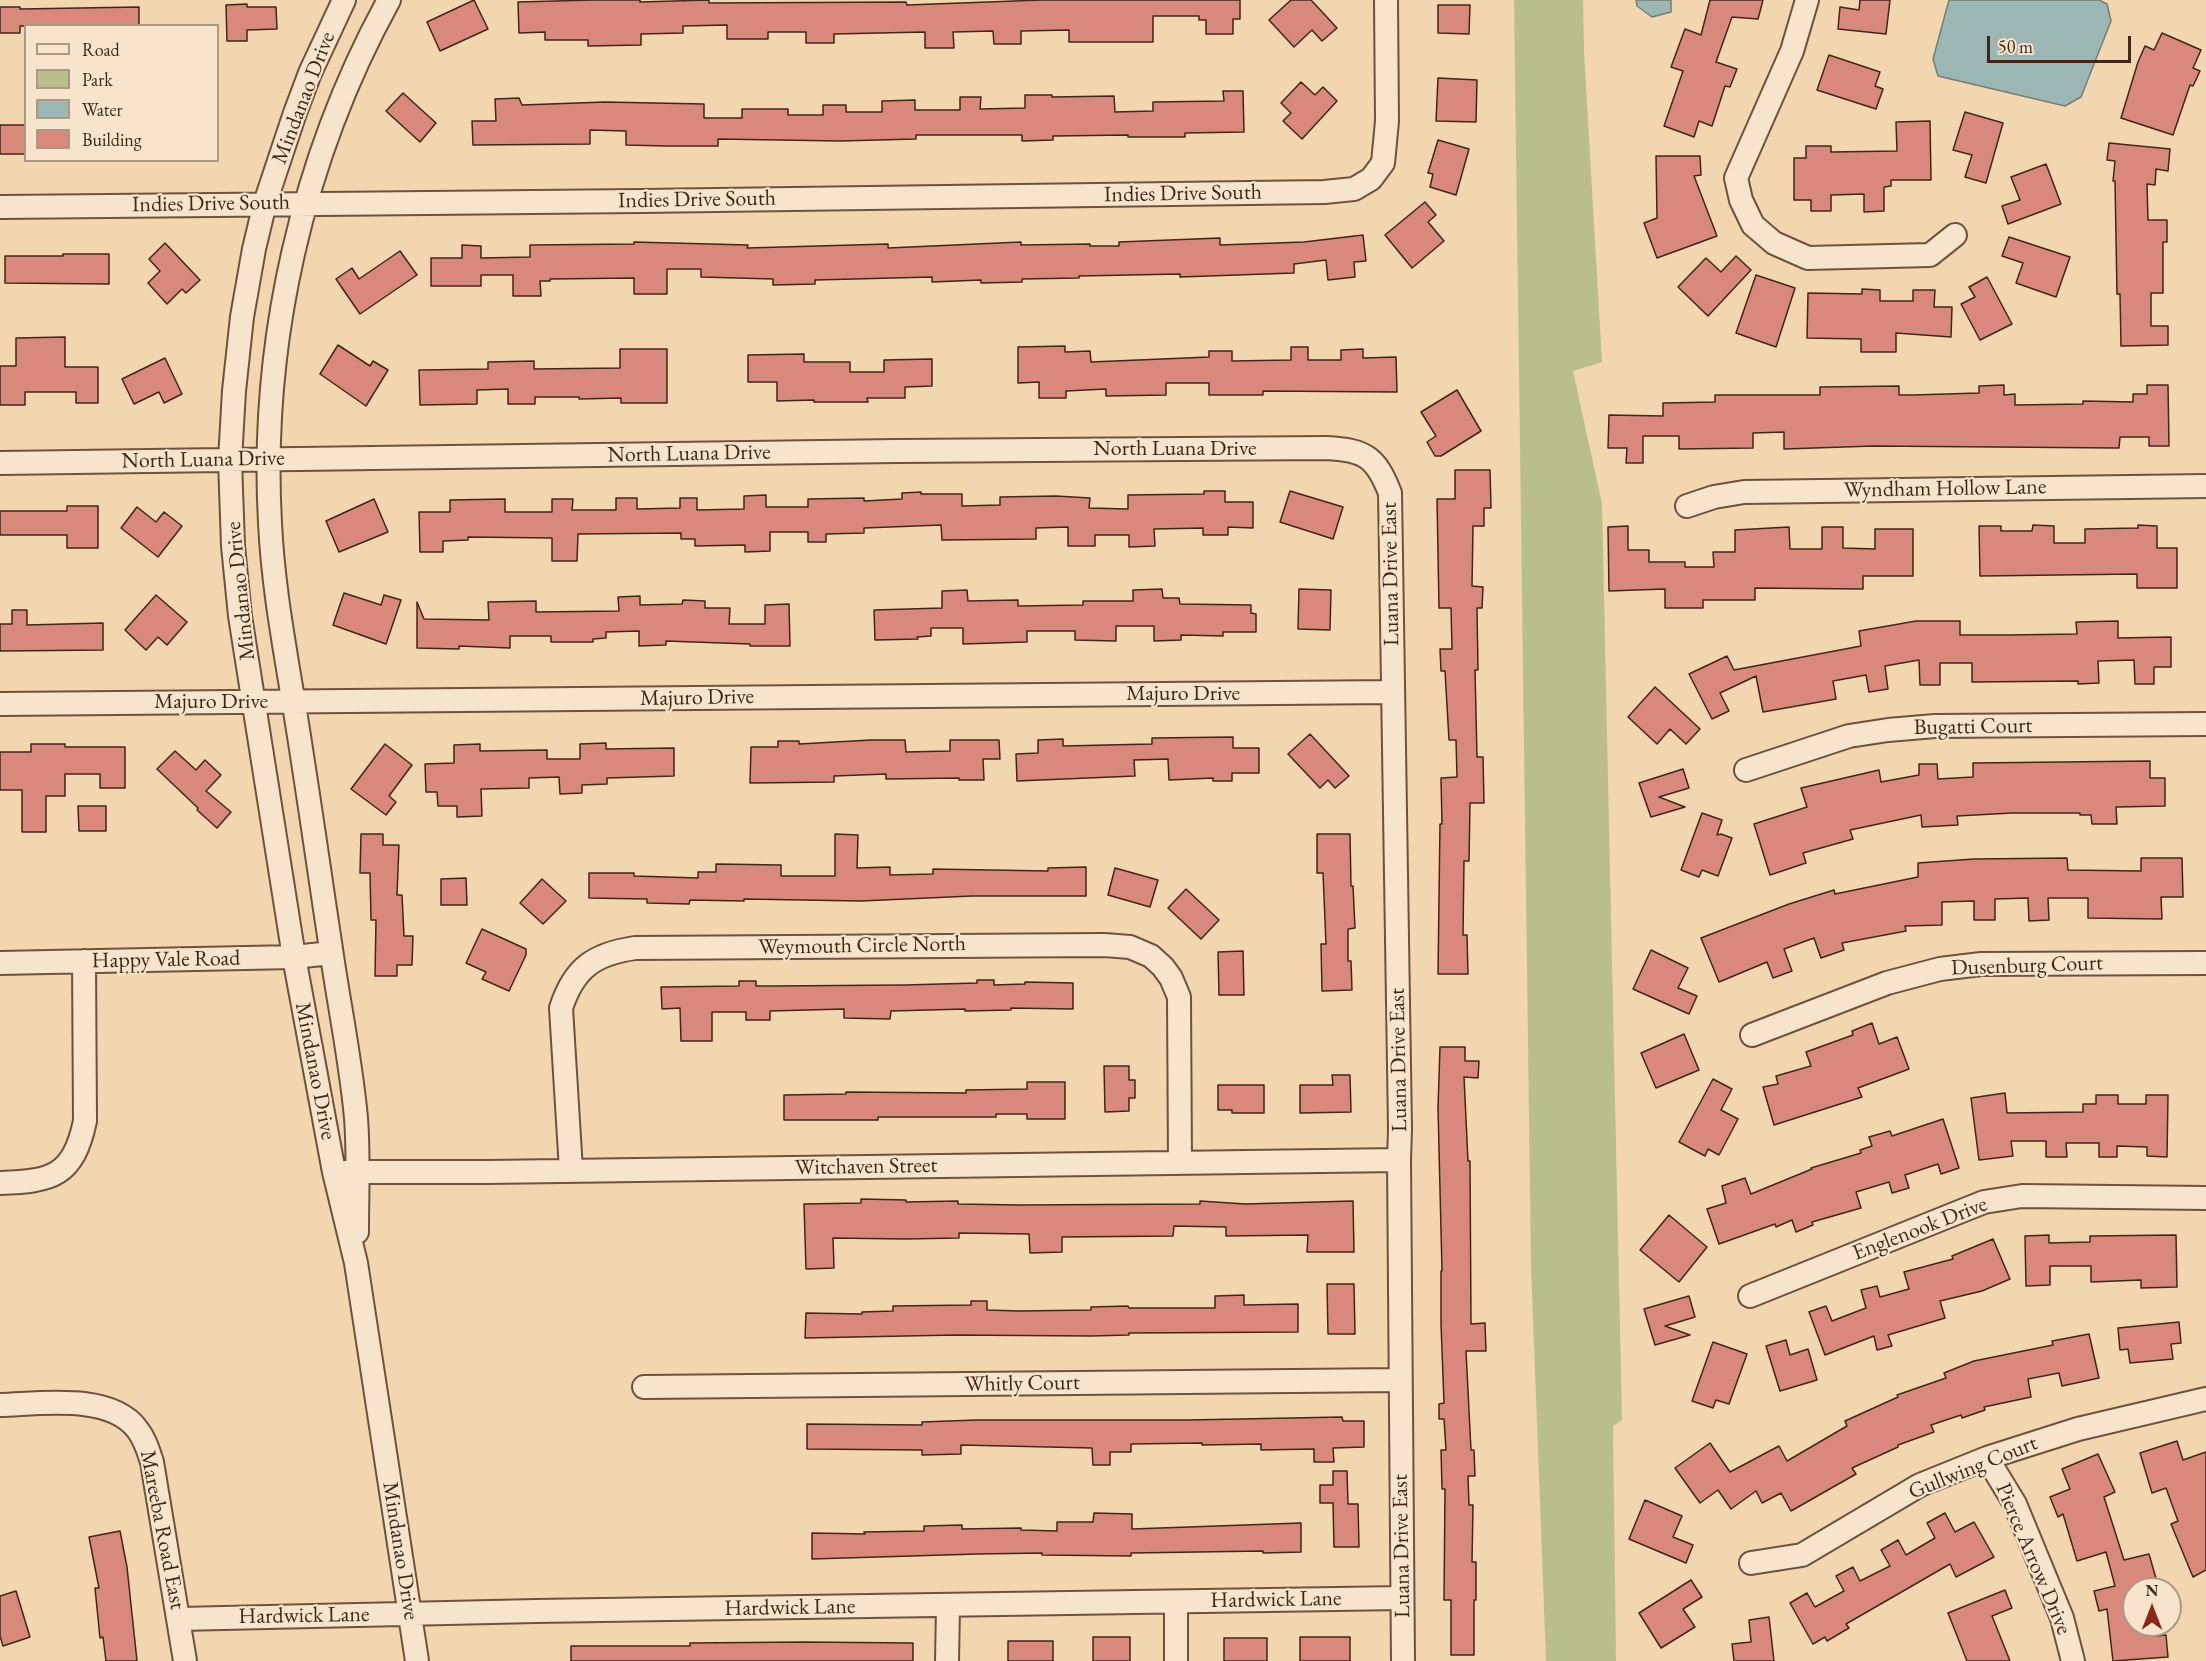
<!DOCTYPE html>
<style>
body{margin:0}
#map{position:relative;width:2206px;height:1661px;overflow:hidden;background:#f1d6b0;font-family:"EB Garamond",serif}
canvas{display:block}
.legend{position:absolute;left:24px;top:24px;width:195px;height:138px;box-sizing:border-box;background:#f6e4cc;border:2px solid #ae9884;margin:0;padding:8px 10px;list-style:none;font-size:18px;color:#422618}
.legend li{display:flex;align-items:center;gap:12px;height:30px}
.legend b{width:30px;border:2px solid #ae9884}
.north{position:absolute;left:2122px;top:1577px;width:60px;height:60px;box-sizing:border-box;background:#f6e4cc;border:2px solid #ae9884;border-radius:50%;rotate:0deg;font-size:16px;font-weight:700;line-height:24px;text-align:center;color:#422618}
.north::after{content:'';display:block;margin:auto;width:21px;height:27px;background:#8f2418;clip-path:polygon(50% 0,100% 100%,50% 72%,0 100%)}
.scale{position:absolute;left:1987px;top:36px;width:144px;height:27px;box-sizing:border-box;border:3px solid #422618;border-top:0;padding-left:8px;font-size:18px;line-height:21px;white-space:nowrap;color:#422618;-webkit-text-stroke:4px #f6e4cc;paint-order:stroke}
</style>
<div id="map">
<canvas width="2206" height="1661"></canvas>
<ul class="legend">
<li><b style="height:8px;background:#f6e4cc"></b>Road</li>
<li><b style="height:16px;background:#b8be8c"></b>Park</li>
<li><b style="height:16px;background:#9cb7b3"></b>Water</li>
<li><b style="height:16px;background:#d8897c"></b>Building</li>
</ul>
<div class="north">N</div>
<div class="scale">50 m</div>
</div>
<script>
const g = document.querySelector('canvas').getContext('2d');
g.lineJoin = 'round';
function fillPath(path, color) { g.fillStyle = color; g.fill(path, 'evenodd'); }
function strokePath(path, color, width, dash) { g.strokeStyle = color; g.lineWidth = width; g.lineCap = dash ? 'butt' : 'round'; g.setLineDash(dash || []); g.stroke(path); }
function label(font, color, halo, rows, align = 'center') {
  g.font = font + ' "EB Garamond",serif'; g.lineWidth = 4.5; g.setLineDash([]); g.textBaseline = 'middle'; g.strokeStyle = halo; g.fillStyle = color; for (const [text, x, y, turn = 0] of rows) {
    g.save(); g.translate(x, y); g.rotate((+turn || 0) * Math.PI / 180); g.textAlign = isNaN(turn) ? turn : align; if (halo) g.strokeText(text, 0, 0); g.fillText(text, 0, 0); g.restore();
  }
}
fillPath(new Path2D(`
 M1514,0H1583L1584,51L1602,362L1573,371L1602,504L1622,1420L1613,1426L1616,1661H1546L1531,1265Z`), '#b8be8c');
const water = new Path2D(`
 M1636,0H1671V12L1652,17L1637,6Z
 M1949,0H2099L2107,4L2111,21L2081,97L2065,106L1938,76L1933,59Z`);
fillPath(water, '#9cb7b3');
strokePath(water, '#787d75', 1.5);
const building = new Path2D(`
 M474,0L488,29L440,51L427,22Z
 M593,0H640V2L709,0V3L906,2L907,5L1041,0H1240V19H1233V34H1206V20H1199V16H1153V42H1069V30L1021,31V44H994L993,31L953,32L954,48H925V32L834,34V43H806V32H768V39H727V25L683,26V33L641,34V45L588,46V40H545V32L519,33L518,2Z
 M1291,0H1311L1337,28L1322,41L1312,30L1294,47L1269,20Z
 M1710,0H1763L1758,19L1732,17L1716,62L1737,69L1730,87L1725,86L1712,126L1699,121L1694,137L1664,126L1683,71L1671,67L1685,29L1701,35Z
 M1860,0H1890L1886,34L1838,29L1840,7L1859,10Z
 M247,4V7H276L277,29L247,30V41H227L226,5Z
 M1438,5H1470L1469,34L1438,33Z
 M0,7H20V9L139,7V26H20V33H0Z
 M2162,33L2201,50L2193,68L2200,71L2193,86L2190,85L2173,135L2121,118L2138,62L2145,46L2154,50Z
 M1829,55L1880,72L1875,86L1883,89L1876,109L1817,90Z
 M1438,78L1477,80L1476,122L1436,121Z
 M1301,82L1315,95L1323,87L1337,101L1302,139L1283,121L1291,113L1281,103Z
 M1223,91H1243L1244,132L1185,133V137H1128V135L1053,136V140L1022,141V135H916V139L840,141L718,139V146H666L626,145V131L590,130V144L473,145L472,121H496L495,99L519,98L522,105L605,102L704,104V118H742V109H788V115H823V105H846V112H882V101L915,100V110H960V97H981L980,109L1025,108V95H1052V97L1114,96L1115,112L1153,111V102L1224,101Z
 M403,93L436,123L420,142L386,111Z
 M1965,112L2003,123L1986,183L1965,177L1972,155L1953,150Z
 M1930,121L1931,180H1891V186L1884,187V211L1864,212V194L1831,195V211H1811V200H1794V158H1806V146H1831V152L1897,151L1896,122Z
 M0,125H26V154H0Z
 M1438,140L1469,149L1456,195L1430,187L1433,174L1428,173Z
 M2109,143L2170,149L2168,171L2156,169L2155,185L2147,184L2148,220H2167V242H2163V293H2151V326H2168V345L2121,346L2120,294H2117L2115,181H2113L2115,161L2107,160Z
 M1656,156H1700L1701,175L1694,176L1717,236L1657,258L1644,223L1657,218Z
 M2046,164L2061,204L2008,224L2002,206L2020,200L2011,177Z
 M1425,202L1436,215L1428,222L1444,241L1412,268L1385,235Z
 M1363,235L1366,261L1354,262L1355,277L1328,280L1326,260L1294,264V273L1180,277V274L1079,276V278L1022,279V282L981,283V280L932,282V277L815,280V284L773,285V279L701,277V269H667V294H634V278L550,279V281H540L541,296H513V275H481V286H431V258H462V245L481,246V258L530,257V245L634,244V242L748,245L747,248L888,244V248L1021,242V245L1090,244V246H1119V242L1220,238V245L1304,242Z
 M2009,237L2070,257L2056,297L2016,283L2023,263L2002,256Z
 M165,243L200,280L186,293L182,289L167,304L148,283L160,271L149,259Z
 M400,251L417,275L360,314L336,279L352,268L359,279Z
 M63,254H109V284L5,283V256H63Z
 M1736,256L1751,270L1708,316L1678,287L1706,258L1721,272Z
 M1756,275L1795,288L1776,347L1736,333Z
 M1987,277L2012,324L1980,340L1961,304L1975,297L1969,287Z
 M1862,289L1880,290V301H1913V290H1935L1934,307H1952L1951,337L1896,333V352H1861V339L1807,338L1808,293L1862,294Z
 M65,337V367H98V403H76V392H25V405H0V366H16V338Z
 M338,345L370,366L373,361L388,370L366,406L320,374Z
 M1065,346V352L1090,351L1091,362L1209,357V351H1232V361L1291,360V347H1308V360H1341V350L1363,349V358L1396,357L1397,392L1263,391V395H1209V383H1166V395L1106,396V389L1066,391V398H1039V382L1018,383V347Z
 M620,349H667V403H621V398L579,399V397H535V404H508V389L477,390V404L420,405L419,370L488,369V362L534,361V369L620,368Z
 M804,354V362H850V372H884V360L932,359V386L905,387V398H867L868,402H814V400L777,401V382H748V355Z
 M165,358L182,394L164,403L159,392L134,404L122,379Z
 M2004,385V395L2015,394V405L2083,404V401L2133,402V394H2147V385H2168L2169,446H2149V437H2120L2119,448L1874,446L1784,449V432L1753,433V448L1679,449V436H1643V463H1626L1627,448H1608L1609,415L1663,416V403L1715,402V395H1820V387L1899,386V395H1913L1979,393V386Z
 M1457,390L1481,431L1441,456H1435L1427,442L1436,436L1421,412Z
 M1455,470H1490L1491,508H1484V526H1473L1472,586L1483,587L1482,608H1477L1478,670H1475L1477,757H1483L1484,803H1470L1469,861H1464L1463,935H1467L1468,974H1438L1440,824H1442L1441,778L1457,777L1456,740H1449L1445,671H1441L1440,649H1452L1451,608H1439L1437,499H1455Z
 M1204,491H1225V502H1253V528L1228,527V535H1203V528L1154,529L1155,546L1129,547V535H1095V546H1068V527L1036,528V539L942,540L941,525L864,528V533L826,534V542H808V532H770V551L745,552V545L695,546V539H681V533L578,534L577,561H552V538L468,537V540L443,541V552H420L419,512H450V500L505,499V512H552V499H573L572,510H616V498H637V509L680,508V498H697V510L744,509V496L766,495V507H808V499L864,498V501L902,499V493L921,492V494H962V506L1000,505V497L1056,496L1090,498L1089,508L1128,509V495L1204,494Z
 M1290,491L1343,507L1333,539L1280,522Z
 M374,499L388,532L339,552L326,521Z
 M67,506H98V548H67V535H0V511H67Z
 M137,507L156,522L164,512L182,526L158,557L121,528Z
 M2033,525L2054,526V543H2085V529L2138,528V525L2157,526V548H2177V588H2137V574L1980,576L1979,526H2001V531H2032Z
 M1628,526V550H1649V562H1685V567H1714L1713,552H1735V530L1789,527L1790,549H1822V527H1843V548L1875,549V529H1913V576H1863V589L1755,588V600H1703V608H1665V589L1609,591L1608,527Z
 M1162,589L1163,598H1179L1180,604L1251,605V613L1256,614V632H1223V636L1181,635V640L1154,641V626H1116V641L1075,640V631H1027V642L963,644V628H931V636L917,637L918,639L875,640L874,610L942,608V591L967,590L968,601L1018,600V606L1083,605V601H1133V590Z
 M1299,589L1331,590L1330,630L1298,629Z
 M344,593L381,605L384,595L401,600L386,644L333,625Z
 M156,595L187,622L167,645L158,637L146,650L125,630Z
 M640,596V605L682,604L683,600L705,601V608H730L729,624H765V605L789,604L790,646H750V644L666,641V645L639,646V631L606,632V638L593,639V642H551V636H510V648L459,646V649L417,648V602L424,619L489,620L488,602L536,601V612L619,611L618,597Z
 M12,610H27V625L103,623V650L0,651V624H12Z
 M1916,621H1960V635H2009L2077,634L2076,622L2118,621V638L2171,637V667H2154V684H2135L2134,660L2098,661L2099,683L2078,684V681L1972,682V663H1940V685H1920L1919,660L1885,666L1888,689L1869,692L1866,675L1833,681L1836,699L1763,712L1756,676L1720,693L1729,711L1712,719L1689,674L1727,656L1734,670L1861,646L1859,631Z
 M1655,687L1700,729L1686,744L1670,729L1657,744L1628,717Z
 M1310,734L1349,776L1335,788L1328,780L1320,788L1288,754Z
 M1233,737V748H1259V773H1232V781H1213V778L1169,780L1168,759L1134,760L1135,776L1017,781L1016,754L1038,753V740L1063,739V746L1152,744V738Z
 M871,740H905L906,752L950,751V740H999L1000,759H983L984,780H959V778L886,779V774L834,776V782L750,783L751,747H778V741H799V744Z
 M606,743V749L674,748V776L607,778V784L582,785V793L560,794L559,777L529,778V788L481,789L482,816L457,817V806H438L437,792H426L425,764L454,763V745L480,744V751L547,750V759H580V744Z
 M31,744H65V747H125V788H100V774H65V796H46V832H22V790H0V752H31Z
 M385,744L412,765L389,796L396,802L386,815L351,789Z
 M175,751L196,770L205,760L221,775L206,791L231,812L217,828L197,810L198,808L157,769Z
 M2150,761V778H2165V806L2116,807L2117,824H2092L2091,815H2080V813H2012L1957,816L1958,825L1922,827L1921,815L1850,830L1853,839L1803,853L1806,863L1770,875L1754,824L1807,807L1801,788L1879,770L1881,782L1919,775V764H1937L1938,779L1973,777V763Z
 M1683,769L1689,788L1659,797L1685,807L1651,817L1639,783Z
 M78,806H106V831H79Z
 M1702,813L1722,820L1717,835L1721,834L1732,838L1718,876L1702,870L1699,877L1681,870Z
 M361,834H383V845H399L397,895H402L404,936H413L412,965H397V976H375L376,920H371L370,873H360Z
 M835,834L858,835L857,868L890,867V875L933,874V869L1048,871V868L1086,867V896H972L861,901L744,899V901L690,900L689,904L647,903V899L589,898V873H634V876L698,878V872H716V864L781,865V876H835Z
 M1317,834H1350L1351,886H1353L1355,928L1348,929V961H1351L1352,990L1322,991L1321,944H1326L1323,873H1317Z
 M2067,858L2068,870L2141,871V858H2182L2183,897H2161L2162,919L2088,918V898H2048L2049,920L2029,921L2028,898L1995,899V920H1974V901L1942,902V925L1905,926L1906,931L1842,943L1844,950L1821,958L1814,938L1784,949L1792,971L1773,978L1767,962L1719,982L1701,938L1789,904L1834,890L1835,894L1918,877V863L1974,859Z
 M1115,868L1158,880L1150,907L1108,895Z
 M466,878L467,905H441V879Z
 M542,879L566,901L543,924L520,903Z
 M1186,889L1219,920L1201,939L1168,908Z
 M482,929L526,949V955L509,991L482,979L486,972L466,963Z
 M1651,950L1688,968L1678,988L1697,996L1689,1014L1633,989Z
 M1243,951L1244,995H1219L1218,952Z
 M977,980H994V985L1025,984V982L1073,983V1009L1011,1008V1010L965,1011V1009L891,1011L890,1019L844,1018V1009L770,1011V1020H746V1012H712V1041H681L680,1008L662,1009L661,987L739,986V981H756V986H773L905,985L977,983Z
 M1872,1023L1879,1044L1897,1037L1909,1069L1858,1088L1862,1097L1774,1125L1763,1087L1778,1084L1776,1076L1811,1066L1806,1052L1853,1035L1852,1031Z
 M1684,1034L1699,1070L1656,1088L1641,1053Z
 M1440,1047H1465V1061H1479L1478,1078L1464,1077L1468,1161H1470L1471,1324L1485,1323L1486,1351H1466L1471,1450H1474L1475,1476H1468L1469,1505H1473L1472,1562H1476V1600H1474V1655H1451V1600H1444L1445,1489H1442L1441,1450H1446L1444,1419H1439V1404L1444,1403L1441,1324V1271H1442L1438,1108Z
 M1104,1066H1129V1080H1135V1098H1129V1111L1105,1112Z
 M1332,1075H1350L1351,1112L1300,1113V1085H1333Z
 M1713,1079L1732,1089L1721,1110L1738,1119L1719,1155L1708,1149L1705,1156L1679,1142Z
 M1027,1082H1065V1119H1027V1114H996V1117H878V1120H784V1095L846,1094V1092L966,1093V1090L1027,1089Z
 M1218,1085H1264V1113H1232V1110H1218Z
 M2005,1093L2007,1113L2083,1112V1104H2096V1095H2118V1104H2146V1095H2168L2167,1157L2147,1156V1147L2117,1146V1157H2099V1143H2066L2067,1157H2046V1141H2011L2013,1156L1979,1160L1971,1098Z
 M1943,1119L1959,1168L1941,1174L1938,1164L1905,1175L1909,1188L1892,1193L1889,1182L1856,1192L1861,1208L1812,1222L1813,1225L1796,1232L1792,1220L1776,1227L1775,1224L1719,1244L1707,1209L1726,1203L1722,1186L1745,1178L1751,1194L1812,1169L1811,1168L1861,1153L1860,1150L1872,1146L1869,1137L1890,1131L1892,1136Z
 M861,1199L906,1200V1202L958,1201V1204L1019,1205L1200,1204V1201L1245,1204L1353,1201L1354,1252H1307L1308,1235L1226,1236V1227L1174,1226L1173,1236L1062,1237V1252L1030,1253L1029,1234L959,1233V1238L905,1239L833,1238L834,1268L806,1269L804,1204L861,1203Z
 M1669,1215L1707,1247L1679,1282L1640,1250Z
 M2049,1235V1243L2090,1242V1236L2176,1235L2177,1287L2141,1288V1280L2091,1282V1266H2050V1285L2026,1286L2025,1236Z
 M1993,1239L2010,1279L1982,1291L1940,1301L1945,1318L1888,1335L1892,1346L1877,1350L1874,1336L1825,1355L1809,1312L1826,1306L1832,1321L1866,1308L1861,1290L1877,1286L1880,1297L1909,1289L1904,1272L1953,1259L1952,1256Z
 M1327,1284H1354L1355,1334H1328Z
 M1244,1295V1305L1298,1304V1332L1129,1333V1335L1091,1336L955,1335L805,1338L806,1313L862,1314V1312L893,1311V1306L971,1305V1301H987V1310L1019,1311L1091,1310V1307L1128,1306L1129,1308H1215V1296Z
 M1689,1296L1695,1317L1665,1326L1690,1335L1655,1345L1644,1309Z
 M2179,1322L2181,1343L2171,1344L2173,1359L2130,1363L2128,1349L2120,1350L2118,1328Z
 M2089,1334L2099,1378L2062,1386L2059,1373L2028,1379L2031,1397L1984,1407L1985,1410L1962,1418L1961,1415L1931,1425L1934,1432L1898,1445V1447L1852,1468L1856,1474L1791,1511L1781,1493L1762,1503L1756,1491L1731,1509L1718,1490L1700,1503L1675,1468L1710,1443L1730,1472L1779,1446L1787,1461L1847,1426L1845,1421L1898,1397L1897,1395L1946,1378L1944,1373L1974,1361L2053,1345L2052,1341Z
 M1786,1340L1790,1355L1808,1349L1817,1380L1780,1391L1766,1346Z
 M1713,1342L1747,1354L1729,1404L1716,1400L1713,1408L1692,1401Z
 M1342,1417L1343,1421H1364V1447L1333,1448L1334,1462H1314V1449L1261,1450V1444L1202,1445V1443L1131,1444V1452H1110V1465H1093L1092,1448L961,1445V1454L922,1455V1450L807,1449V1424L922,1425V1422L976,1420H1188Z
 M2177,1441L2183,1460L2206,1452V1570L2193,1577L2171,1524L2178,1521L2166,1488L2152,1493L2140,1453Z
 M2098,1454L2115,1492L2104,1497L2124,1560L2149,1554L2159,1589H2134V1625H2156L2157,1636L2166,1635L2168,1657L2113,1661L2107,1609L2099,1611L2094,1591L2115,1586L2106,1552L2077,1561L2063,1514L2058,1517L2050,1497L2070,1489L2062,1469Z
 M1333,1471H1347L1348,1504H1358L1359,1547H1334L1333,1503H1320V1485H1333Z
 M1645,1500L1682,1516L1673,1537L1693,1545L1686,1563L1629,1539Z
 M1094,1513L1132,1514V1529L1301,1523V1552L1263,1553V1551L1131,1553V1556L1042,1555V1553L977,1554L812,1559V1533L865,1534L864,1532L924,1531V1526L962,1525V1529L1021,1528V1530L1057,1531V1522H1093Z
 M1945,1513L1955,1532L1974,1522L1994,1557L1956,1577L1950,1564L1846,1624L1849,1628L1827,1641L1825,1637L1813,1644L1790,1603L1807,1593L1815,1607L1844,1591L1836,1576L1853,1567L1860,1581L1890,1566L1881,1550L1898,1540L1906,1555L1935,1538L1927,1523Z
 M120,1531L127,1567L137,1661H106L103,1637L100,1638L95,1588H99L89,1537Z
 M1691,1580L1702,1597L1683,1609L1695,1627L1661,1648L1639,1613Z
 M2005,1590L2012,1608L1992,1616L2010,1661H1967L1948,1613Z
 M16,1591L30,1637L3,1646L0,1636V1596Z
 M1769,1617L1774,1661H1734L1732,1644L1751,1642L1749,1620Z
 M1093,1637H1130V1661H1093Z
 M1300,1637H1350V1661H1300Z
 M1224,1638H1267V1661H1224Z
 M1008,1641H1053V1661H1008Z
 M804,1642L913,1643V1661H571V1646H690V1643Z`);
fillPath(building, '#d8897c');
strokePath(building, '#422618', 1.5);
const minor = new Path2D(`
 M344,0L310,73L295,113L265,203L254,249L242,317L234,391L230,460L233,546L240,616L294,957L334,1172L356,1263L417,1661
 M1807,0L1792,51L1736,178L1741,200L1753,225L1774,243L1808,258L1930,255L1955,235
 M0,207L641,201L1324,192L1354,189L1371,179L1383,163L1387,121L1386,0
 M0,463L897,451L1327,448C1365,450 1376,457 1390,493L1400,1129L1399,1160L1403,1661
 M1687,506L1714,497L1744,492L2206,486
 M0,704L1393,692
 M1746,770L1849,736L1888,730L1935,726L2206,724
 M0,963L294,957L331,953
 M1752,1035L1887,983L1940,969L1981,964L2206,963
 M571,1170L561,1008C574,968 594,954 635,948L1104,945L1130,947L1151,956L1163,967L1171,978L1179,997L1180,1162
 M344,1172H486L1399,1160
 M0,1183C52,1181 73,1177 85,1121L84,961
 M357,1232C357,1194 359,1156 356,1118C351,1062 339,1005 331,949C319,870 308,791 295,711C285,649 273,587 270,523C260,343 302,158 389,0
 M1750,1296L1984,1202L2022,1196L2206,1198
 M644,1387L1400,1380
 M0,1405C40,1404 110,1393 137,1429C145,1439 148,1450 152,1462L185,1661
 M1987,1458L2015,1504L2062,1618L2073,1661
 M1751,1563L1802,1555L1920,1485L1987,1458L2078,1429L2206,1399
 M1176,1602V1661
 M179,1619L536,1611L1402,1598
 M947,1661L948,1606`);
strokePath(minor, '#6e523e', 26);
strokePath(minor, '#f6e4cc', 22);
label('22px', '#422618', '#f6e4cc', [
 ["Mindanao Drive",304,98,-69],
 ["Indies Drive South",1183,194,-1],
 ["Indies Drive South",697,200,-1],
 ["Indies Drive South",211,204,-1],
 ["North Luana Drive",1175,449],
 ["North Luana Drive",689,454,-1],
 ["North Luana Drive",203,460,-1],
 ["Wyndham Hollow Lane",1945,489,-1],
 ["Luana Drive East",1391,574,-91],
 ["Mindanao Drive",241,591,-96],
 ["Majuro Drive",1183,694],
 ["Majuro Drive",697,698,-1],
 ["Majuro Drive",211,702],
 ["Bugatti Court",1973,727,-1],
 ["Weymouth Circle North",862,946,-1],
 ["Happy Vale Road",166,960,-1],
 ["Dusenburg Court",2027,966,-2],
 ["Luana Drive East",1399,1060,-91],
 ["Mindanao Drive",315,1071,79],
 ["Witchaven Street",866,1167,-1],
 ["Englenook Drive",1920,1229,-21],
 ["Whitly Court",1022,1384,-1],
 ["Gullwing Court",1973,1468,-22],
 ["Mareeba Road East",162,1530,79],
 ["Luana Drive East",1402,1546,-91],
 ["Mindanao Drive",400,1551,81],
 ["Pierce Arrow Drive",2033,1559,67],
 ["Hardwick Lane",1276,1600,-1],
 ["Hardwick Lane",790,1608,-1],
 ["Hardwick Lane",304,1616,-1]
]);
</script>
